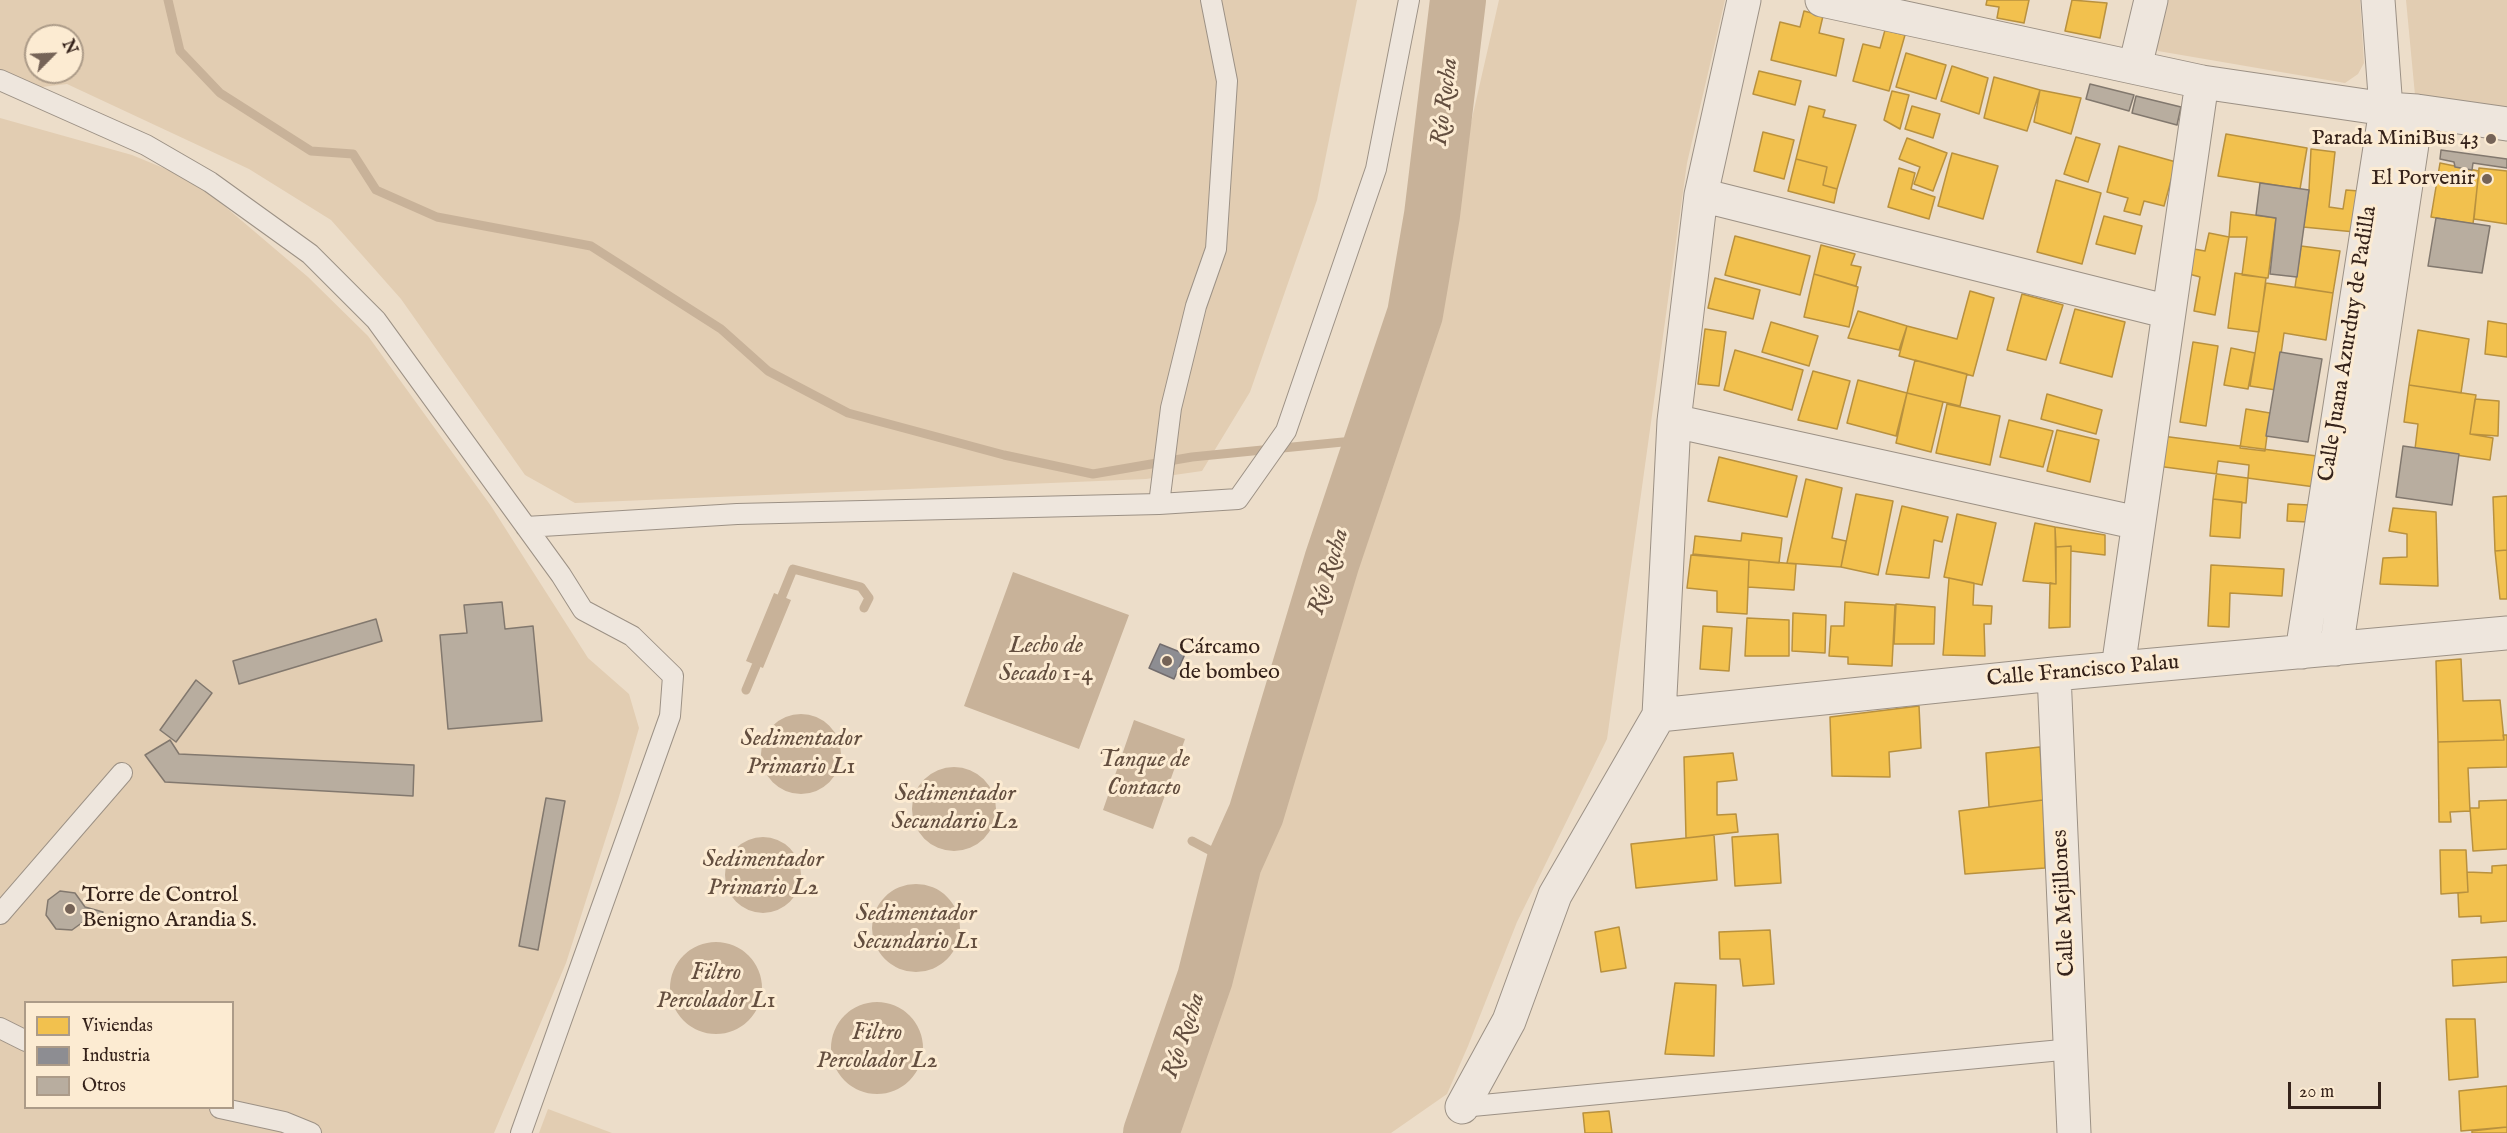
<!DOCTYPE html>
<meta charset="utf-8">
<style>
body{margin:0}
#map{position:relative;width:2507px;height:1133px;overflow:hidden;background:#ecddc9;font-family:"IM FELL English",serif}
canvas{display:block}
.legend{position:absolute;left:24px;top:1001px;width:210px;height:108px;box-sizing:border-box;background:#fcebd2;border:2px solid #ac9b88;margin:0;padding:8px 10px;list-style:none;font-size:18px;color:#35221a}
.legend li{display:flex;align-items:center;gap:12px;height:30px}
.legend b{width:30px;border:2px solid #ac9b88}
.north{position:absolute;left:24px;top:24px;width:60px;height:60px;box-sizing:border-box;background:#fcebd2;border:2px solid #ac9b88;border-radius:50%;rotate:66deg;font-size:16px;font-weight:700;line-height:24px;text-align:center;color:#35221a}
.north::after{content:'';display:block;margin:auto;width:21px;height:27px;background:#756357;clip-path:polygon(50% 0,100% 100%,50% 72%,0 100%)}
.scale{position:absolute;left:2288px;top:1082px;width:93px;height:27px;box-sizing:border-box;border:3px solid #35221a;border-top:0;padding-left:8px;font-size:18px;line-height:21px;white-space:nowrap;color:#35221a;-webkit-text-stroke:4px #fcebd2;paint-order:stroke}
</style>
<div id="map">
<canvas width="2507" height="1133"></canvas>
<ul class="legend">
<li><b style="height:16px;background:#f2c14e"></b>Viviendas</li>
<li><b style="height:16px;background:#8d8d92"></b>Industria</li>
<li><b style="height:16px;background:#b8ad9f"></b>Otros</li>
</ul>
<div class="north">N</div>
<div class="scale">20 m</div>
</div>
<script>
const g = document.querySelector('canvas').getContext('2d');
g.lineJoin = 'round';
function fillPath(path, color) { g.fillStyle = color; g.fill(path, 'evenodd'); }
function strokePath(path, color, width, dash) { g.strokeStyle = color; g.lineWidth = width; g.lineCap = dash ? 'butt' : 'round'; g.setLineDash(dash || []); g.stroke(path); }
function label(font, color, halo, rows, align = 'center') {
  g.font = font + ' "IM FELL English",serif'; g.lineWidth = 6; g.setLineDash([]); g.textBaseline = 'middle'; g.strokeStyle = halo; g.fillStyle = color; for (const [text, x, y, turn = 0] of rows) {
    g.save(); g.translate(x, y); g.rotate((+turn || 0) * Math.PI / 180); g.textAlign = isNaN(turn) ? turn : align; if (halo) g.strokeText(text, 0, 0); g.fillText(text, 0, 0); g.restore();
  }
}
fillPath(new Path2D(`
 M0,0H1357L1317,200L1250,392L1202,471L1146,479L575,503L525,475L401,299L331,220L249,169L67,84L0,92ZM36,36H72V72H36Z
 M1499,0H1725L1687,163L1607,739L1517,922L1468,1046L1447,1094L1391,1133H1174L1171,1090L1213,1006L1270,796L1418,355Z
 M2161,0H2360L2364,63L2358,74L2345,83L2158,51L2152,41Z
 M2406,0H2507V107L2415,95Z
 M0,118L132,155L195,181L308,277L368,336L491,506L588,658L629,694L639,728L618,800L566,963L494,1133H0ZM26,1002H232V1108H26Z
 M548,1109L612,1133H539Z`), '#e2cdb2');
fillPath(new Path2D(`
 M1013,572L1129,615L1079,749L964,706Z
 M774,593L791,600L763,668L746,661Z
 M761 754a40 40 0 1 1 80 0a40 40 0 1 1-80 0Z
 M1134,720L1185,739L1153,829L1103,810Z
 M912 809a42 42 0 1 1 84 0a42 42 0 1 1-84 0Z
 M725 875a38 38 0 1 1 76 0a38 38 0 1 1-76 0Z
 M872 928a44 44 0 1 1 88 0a44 44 0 1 1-88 0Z
 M670 988a46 46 0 1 1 92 0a46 46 0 1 1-92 0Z
 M831 1048a46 46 0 1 1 92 0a46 46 0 1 1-92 0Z`), '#c8b299');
const homes = new Path2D(`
 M1987,0H2029L2024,23L1997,18L1999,7L1986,5Z
 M2072,0L2107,3L2100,38L2065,31Z
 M1804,11L1823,16L1819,33L1844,39L1836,76L1771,60L1780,22L1800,27Z
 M1885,30L1905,35L1889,91L1853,81L1863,44L1880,48Z
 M1906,53L1946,65L1936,99L1896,87Z
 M1952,66L1988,78L1979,114L1941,101Z
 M1759,71L1801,81L1795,105L1753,94Z
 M1994,77L2040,90L2027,131L1984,118Z
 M2040,90L2081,98L2071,134L2034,122Z
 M1892,91L1909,95L1900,129L1884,120Z
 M1809,106L1825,110L1823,117L1856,125L1837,189L1823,185L1827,167L1796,159Z
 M1912,106L1940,114L1933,138L1905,129Z
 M1763,132L1794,140L1784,179L1754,171Z
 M2226,134L2307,148L2300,189L2218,176Z
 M2076,137L2100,144L2088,182L2064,174Z
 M1907,138L1947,153L1933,191L1914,184L1920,167L1899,159Z
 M2119,146L2176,162L2164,206L2144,201L2140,215L2124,211L2128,198L2107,192Z
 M2311,149L2335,152L2329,207L2343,209L2346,190L2359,191L2355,232L2303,227L2309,190Z
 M1952,153L1998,166L1983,219L1938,206Z
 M1796,159L1827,167L1823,185L1837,189L1834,203L1788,191Z
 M2440,163L2479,171L2473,224L2431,217Z
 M1899,168L1915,173L1911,189L1935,197L1929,219L1888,207Z
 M2479,168L2507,171V224L2474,219Z
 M2056,180L2101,193L2082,264L2037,252Z
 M2231,212L2276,218L2268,278L2242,275L2247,237H2229Z
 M2104,216L2142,226L2135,254L2096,244Z
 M2209,233L2229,237L2215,315L2194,311L2200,277L2189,274L2194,249L2205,251Z
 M1735,236L1810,256L1800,295L1725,275Z
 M1821,245L1855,254L1851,265L1861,267L1856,286L1814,274Z
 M2301,246L2340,251L2333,293L2295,287Z
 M2235,273L2266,278L2259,332L2228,328Z
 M1814,274L1858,287L1849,327L1804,317Z
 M1715,278L1760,290L1753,319L1708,308Z
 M2266,283L2333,293L2326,340L2284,333L2276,390L2250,386Z
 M1970,291L1994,298L1973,376L1899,356L1907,326L1957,339Z
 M2022,294L2063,305L2046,360L2007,350Z
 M2075,309L2125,322L2112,377L2060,363Z
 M1858,311L1907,326L1899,350L1848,338Z
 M2488,321L2507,324V357L2485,354Z
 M1771,322L1818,336L1809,366L1762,352Z
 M1705,329L1726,332L1719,386L1698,384Z
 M2418,330L2469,339L2461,393L2409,385Z
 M2193,342L2218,346L2206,426L2180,422Z
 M2231,348L2255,353L2248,389L2224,385Z
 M1735,350L1803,370L1792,410L1724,390Z
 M1915,360L1967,374L1960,406L1907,393Z
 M1813,371L1850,381L1837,429L1798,420Z
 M1858,380L1907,393L1896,436L1847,423Z
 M2409,385L2476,395L2470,434L2493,438L2490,460L2415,449L2418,424L2404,422Z
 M1907,393L1943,402L1931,452L1896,443Z
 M2047,394L2102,410L2096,434L2041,419Z
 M2475,399L2499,401L2498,436L2470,434Z
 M1947,404L2000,416L1990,465L1936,453Z
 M2246,409L2270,413L2265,451L2240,448Z
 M2009,420L2053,431L2043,467L2000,457Z
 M2057,430L2099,440L2090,482L2047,471Z
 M2162,436L2317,456L2315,487L2157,466Z
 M1719,457L1797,476L1787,517L1708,501Z
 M2218,461L2249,465L2246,503L2213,499Z
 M1806,479L1842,488L1832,538L1846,541L1841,567L1787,563Z
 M1856,494L1893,501L1878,575L1841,567Z
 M2507,496V550L2495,551L2493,497Z
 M2213,499L2242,502L2240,538L2210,536Z
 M2288,504L2309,505L2308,522L2287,521Z
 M1902,506L1948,517L1942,542L1934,540L1929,578L1886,574Z
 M2393,508L2436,512L2438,586L2380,584L2383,558L2407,557V534L2389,531Z
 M1957,514L1996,523L1982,585L1944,577Z
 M2035,523L2055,527L2056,584L2023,581Z
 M2055,527L2105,535V555L2071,551V546L2056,547Z
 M1742,533L1782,538L1779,563L1693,554L1695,536L1741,541Z
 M2071,546L2070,627L2049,628L2050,583L2056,584V547Z
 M2507,550V599H2500L2495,551Z
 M1691,555L1749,560L1747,614L1717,612V591L1687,588Z
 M1749,560L1796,564L1794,590L1748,587Z
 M2211,565L2284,569L2282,596L2230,593L2229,627L2208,626Z
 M1949,578L1974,583L1973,605L1992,606L1991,624H1984L1985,656L1943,655Z
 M1845,602L1895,605L1892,666L1848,664V657L1829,656L1831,626H1844Z
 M1896,604L1935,607L1934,644H1894Z
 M1793,613L1826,615L1825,653L1792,651Z
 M1747,618L1789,620V656H1745Z
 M1703,626L1732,628L1729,671L1700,669Z
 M2461,659L2463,701L2500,700L2504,740L2438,742L2436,661Z
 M1919,706L1921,748L1889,752L1890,777L1832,776L1830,717Z
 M2503,735H2507V767L2468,768L2470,811L2450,812L2451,822H2439L2438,742L2504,740Z
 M2040,747L2043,800L1989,807L1986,753Z
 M1733,753L1737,780L1717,782V815L1736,814L1738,832L1686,838L1684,757Z
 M2043,800L2045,868L1965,874L1959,811Z
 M2507,800V849L2473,851L2470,808H2479V801Z
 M1778,834L1781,883L1735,886L1732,837Z
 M1714,835L1717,880L1636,888L1631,844Z
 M2440,850H2466L2468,892L2441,894Z
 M2507,865V921L2481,923V916L2459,917L2458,893L2468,892L2467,872L2492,873V866Z
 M1619,927L1626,968L1601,972L1595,932Z
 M1770,930L1774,984L1743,986L1740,959H1720L1719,932Z
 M2507,957V982L2453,986L2452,960Z
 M1675,983L1716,985L1714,1056L1665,1054Z
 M2446,1019H2475L2478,1077L2449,1080Z
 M2507,1086V1127L2461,1131L2459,1091Z
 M1609,1111L1612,1133H1585L1583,1113Z
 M2507,1127V1133H2472V1131Z`);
fillPath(homes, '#f2c14e');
strokePath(homes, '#b9913e', 1.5);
const industry = new Path2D(`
 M1160,644L1185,654L1174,679L1149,668Z`);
fillPath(industry, '#8d8d92');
strokePath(industry, '#736d6e', 1.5);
strokePath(new Path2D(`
 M168,0L180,51L220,93L311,151L353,154L376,190L437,217L591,246L721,329L768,371L848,413L1004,455L1093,474L1192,457L1373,439
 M782,596L793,569L861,587L869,598L864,608
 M746,690L756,666
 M1192,841L1234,863`), '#c8b299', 9);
strokePath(new Path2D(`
 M1151,1133L1205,978L1234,863L1256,814L1332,561L1415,314L1432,215L1458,0`), '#c8b299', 56);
const building = new Path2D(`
 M2090,84L2134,95L2129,111L2086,99Z
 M2136,96L2181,107L2177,125L2132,113Z
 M2441,150L2507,159V168L2473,163L2472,170L2455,167L2454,162L2440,159Z
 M2260,183L2309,190L2297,277L2270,274L2276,218L2256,215Z
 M2436,218L2490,226L2482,273L2428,266Z
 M2280,352L2322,359L2308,442L2266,436Z
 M2403,446L2459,454L2452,505L2396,497Z
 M502,602L505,629L533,626L542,721L448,729L440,635L467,633L464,605Z
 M376,619L382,641L239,684L233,661Z
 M196,680L212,693L176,742L160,730Z
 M170,740L179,754L414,765L413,796L165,782L145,755Z
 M546,798L565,801L538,950L519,946Z
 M60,891L75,893L85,907L103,912L99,926L83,922L72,930L56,929L46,915L48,900Z`);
fillPath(building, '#b8ad9f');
strokePath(building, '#82786e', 1.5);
const service = new Path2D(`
 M0,80L146,145L210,182L310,254L376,320L561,575L583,610L632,636L673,676L670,716L521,1133
 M1159,504L1171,408L1196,306L1216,249L1227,81L1211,0
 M526,527L737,514L1159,504L1238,499L1286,431L1376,169L1409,0
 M0,914L122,773
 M0,1028L26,1041
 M1462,1107L2072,1049
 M220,1108L284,1122L311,1133`);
const minor = new Path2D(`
 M1822,0L2202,82L2386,109L2417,111L2507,124
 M2135,67L2151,0
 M1701,195L2169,312
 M1674,421L2138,523
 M2336,649L2417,111
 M2302,652L2386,109L2378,0
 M2118,668L2202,82
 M2054,674L2074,1133
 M1659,715L2054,674L2507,633
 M1462,1107L1509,1021L1555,895L1659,715L1674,421L1701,195L1744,0`);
strokePath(service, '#9c9185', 22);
strokePath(minor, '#9c9185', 35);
strokePath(service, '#eee6dd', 20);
strokePath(minor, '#eee6dd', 33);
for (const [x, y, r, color] of [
 [2491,139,6,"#756357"],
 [2487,179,6,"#756357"],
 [1167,661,6,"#756357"],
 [70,909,6,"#756357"]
]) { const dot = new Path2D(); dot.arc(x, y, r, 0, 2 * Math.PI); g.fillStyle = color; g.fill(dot); strokePath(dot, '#fcebd2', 2); }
label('22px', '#35221a', '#fcebd2', [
 ["Parada MiniBus 43",2479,139],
 ["El Porvenir",2475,179],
 ["Cárcamo",1179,648,"left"],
 ["de bombeo",1179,673,"left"],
 ["Torre de Control",82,896,"left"],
 ["Benigno Arandia S.",82,921,"left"]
], 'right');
label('22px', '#35221a', '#fcebd2', [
 ["Calle Juana Azurduy de Padilla",2349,344,-81],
 ["Calle Francisco Palau",2083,672,-5],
 ["Calle Mejillones",2065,903,-93]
]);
label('italic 24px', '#634e3f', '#fcebd2', [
 ["Río Rocha",1446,102,-83],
 ["Río Rocha",1330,572,-73],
 ["Lecho de",1046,647],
 ["Secado 1-4",1046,675],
 ["Sedimentador",801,740],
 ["Primario L1",801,768],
 ["Tanque de",1144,761],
 ["Contacto",1144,789],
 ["Sedimentador",955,795],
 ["Secundario L2",955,823],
 ["Sedimentador",763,861],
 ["Primario L2",763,889],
 ["Sedimentador",916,915],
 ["Secundario L1",916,943],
 ["Filtro",716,974],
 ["Percolador L1",716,1002],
 ["Filtro",877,1034],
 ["Percolador L2",877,1062],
 ["Río Rocha",1185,1036,-71]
]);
</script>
